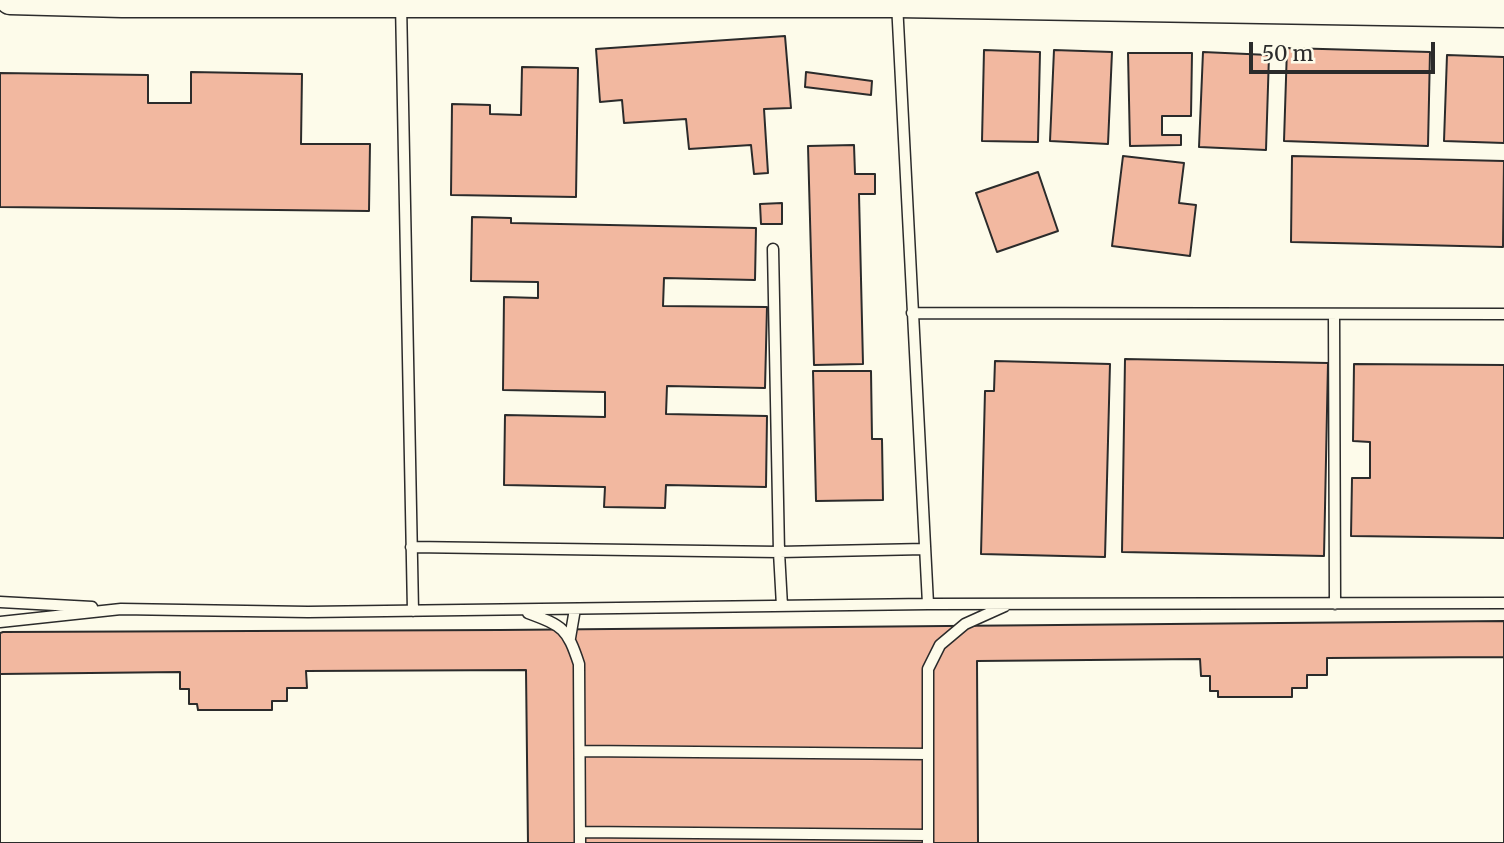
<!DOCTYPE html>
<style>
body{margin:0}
#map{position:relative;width:1504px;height:843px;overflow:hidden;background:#fdfbea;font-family:Merriweather,serif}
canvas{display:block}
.scale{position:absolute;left:1249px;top:42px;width:186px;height:32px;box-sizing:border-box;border:4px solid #2b2b2b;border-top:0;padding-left:9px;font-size:21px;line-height:24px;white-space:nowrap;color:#2b2b2b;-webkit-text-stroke:5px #fdfbea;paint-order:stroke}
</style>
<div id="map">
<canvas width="1504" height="843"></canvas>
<div class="scale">50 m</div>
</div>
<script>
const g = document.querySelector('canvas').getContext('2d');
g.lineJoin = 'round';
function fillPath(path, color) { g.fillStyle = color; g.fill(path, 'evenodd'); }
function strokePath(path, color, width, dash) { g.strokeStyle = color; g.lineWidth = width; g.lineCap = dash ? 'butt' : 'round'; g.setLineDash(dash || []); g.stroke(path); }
const building = new Path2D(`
 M785,36L791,108L764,109L768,173L754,174L751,145L689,149L686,119L624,123L622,100L600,102L596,49Z
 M1287,48L1430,52L1428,146L1284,141Z
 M984,50L1040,52L1038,142L982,141Z
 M1054,50L1112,52L1108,144L1050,141Z
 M1203,52L1269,55L1266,150L1199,147Z
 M1128,53H1192L1191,116H1162V135H1181V145L1130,146Z
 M1447,55L1504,57V143L1444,141Z
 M522,67L578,68L576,197L451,195L452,104L490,105V114L521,115Z
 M191,72L302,74L301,144H370L369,211L0,207V73L148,75V103H191Z
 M806,72L872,81L871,95L805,87Z
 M854,145L855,174H875V194H859L863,364L814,365L808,146Z
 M1123,156L1184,163L1179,203L1196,205L1190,256L1112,246Z
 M1292,156L1504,161L1503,247L1291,242Z
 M1038,172L1058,231L997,252L976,193Z
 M782,203V224H761L760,204Z
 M472,217L511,218V223L756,228L755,280L664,278L663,306L767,307L765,388L667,386L666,414L767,416L766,487L666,485L665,508L604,507L605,487L504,485L505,415L605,417V392L503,390L504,297L538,298V282L471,281Z
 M1125,359L1328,363L1324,556L1122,552Z
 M995,361L1110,364L1105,557L981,554L985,391H994Z
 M1354,364L1504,365V538L1351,536L1352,478H1370V442L1353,441Z
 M813,371H871L872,439H882L883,500L816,501Z
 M1504,621V843H0V633L3,632L500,630Z
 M1504,657V843H978L977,661L1200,659L1201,676H1210V691H1218V697H1292V688H1307V675H1327V658Z
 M526,670L528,843H0V674L180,672V689H189V704H197L198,710H272V701H287V688H307L306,671Z`);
fillPath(building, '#f2b8a0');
strokePath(building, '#2b2b2b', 2);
const service = new Path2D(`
 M401,3L413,611
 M897,3L928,604
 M773,249L779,552L782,606
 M912,313L1504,314
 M1334,315L1335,604
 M411,547L779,552L925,549
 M0,602L92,607
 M528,613C563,626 567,628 579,664L580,843
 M0,622L121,609L308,612L928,604L1504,603
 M570,638L575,609
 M580,751L928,754
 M580,832L928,835
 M928,843V669L940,645L965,624L1005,606`);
const tertiary = new Path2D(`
 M10,0L122,3H897L1504,13`);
strokePath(service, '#2b2b2b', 13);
strokePath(tertiary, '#2b2b2b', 31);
strokePath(service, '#fdfbea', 10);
strokePath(tertiary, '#fdfbea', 28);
</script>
